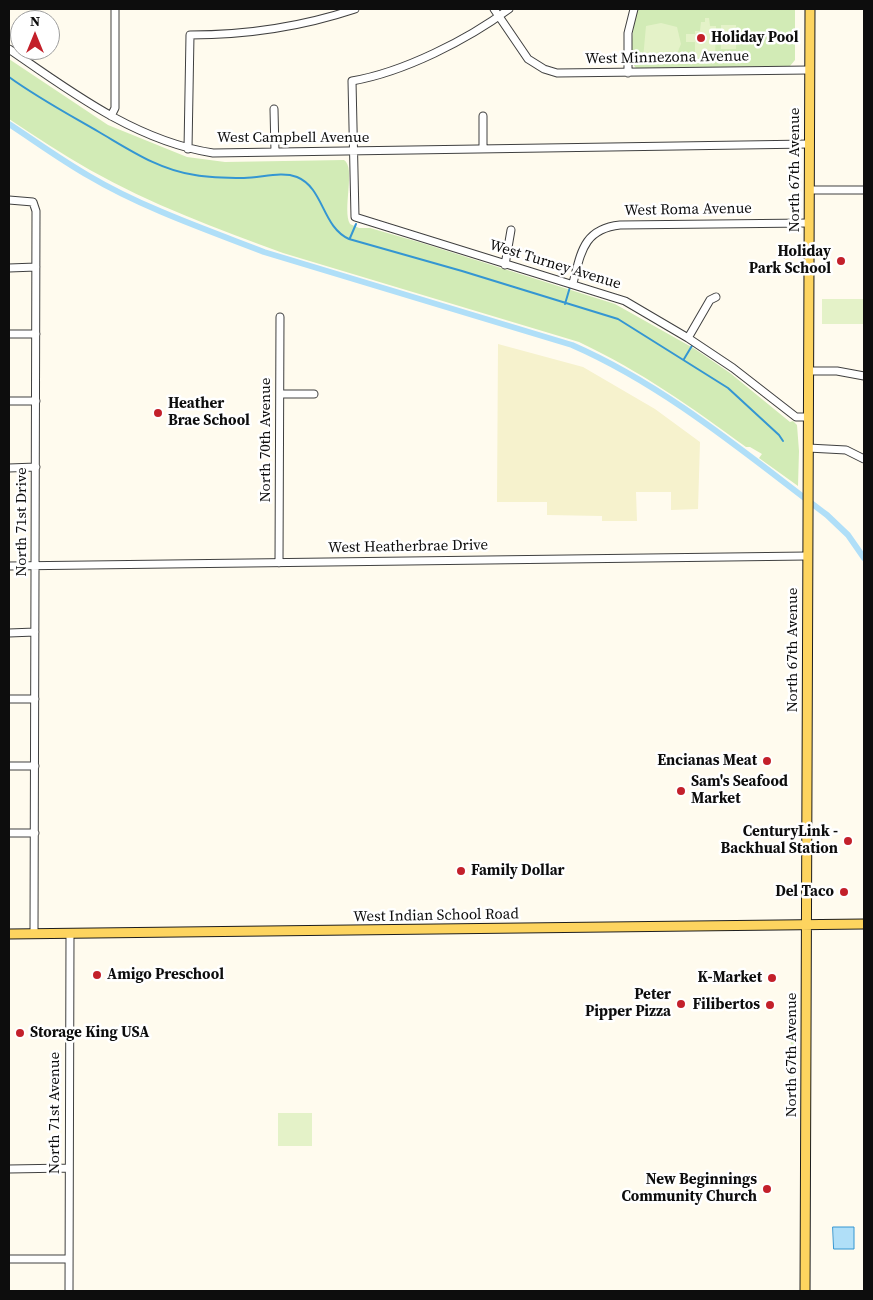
<!DOCTYPE html>
<style>
body{margin:0}
#map{position:relative;width:873px;height:1300px;overflow:hidden;background:#fffbee;font-family:"Source Serif 4",serif}
canvas{display:block}
.frame{position:absolute;inset:0;border:10px solid #0d0d0d;pointer-events:none}
.north{position:absolute;left:10px;top:10px;width:50px;height:50px;box-sizing:border-box;background:#fff;border:1px solid #9e9e9e;border-radius:50%;rotate:0deg;font-size:14px;font-weight:700;line-height:20px;text-align:center;color:#0d0d0d}
.north::after{content:'';display:block;margin:auto;width:18px;height:22px;background:#c3202a;clip-path:polygon(50% 0,100% 100%,50% 72%,0 100%)}
</style>
<div id="map">
<canvas width="873" height="1300"></canvas>
<div class="frame"></div>
<div class="north">N</div>
</div>
<script>
const g = document.querySelector('canvas').getContext('2d');
g.lineJoin = 'round';
function fillPath(path, color) { g.fillStyle = color; g.fill(path, 'evenodd'); }
function strokePath(path, color, width, dash) { g.strokeStyle = color; g.lineWidth = width; g.lineCap = dash ? 'butt' : 'round'; g.setLineDash(dash || []); g.stroke(path); }
function label(font, color, halo, rows, align = 'center') {
  g.font = font + ' "Source Serif 4",serif'; g.lineWidth = 5; g.setLineDash([]); g.textBaseline = 'middle'; g.strokeStyle = halo; g.fillStyle = color; for (const [text, x, y, turn = 0] of rows) {
    g.save(); g.translate(x, y); g.rotate((+turn || 0) * Math.PI / 180); g.textAlign = isNaN(turn) ? turn : align; if (halo) g.strokeText(text, 0, 0); g.fillText(text, 0, 0); g.restore();
  }
}
fillPath(new Path2D(`
 M498,344L583,367L655,409L700,442L698,509L671,510V492H636L637,521H602V516L547,515V502H497Z`), '#f6f2cd');
fillPath(new Path2D(`
 M638,9H795V60L790,66L636,68C627,60 634,20 638,9Z
 M9,59L108,125L187,157L225,162L344,160C356,167 342,210 350,224L359,228H370L422,243L615,304L695,349L730,373L790,422L793,421L797,425L799,451L798,486L759,458L762,454L750,447H746C690,406 642,372 579,342L283,253C218,229 150,204 90,170C62,154 35,136 9,119Z
 M795,1023V1101L790,1100L791,1024Z`), '#d2ebb6');
fillPath(new Path2D(`
 M705,18H709L710,26H716L715,57L695,58V42H686V34H695V31H700L701,22H705Z
 M661,23L677,27L681,44L676,56L643,59L646,26Z
 M721,25H736V49H721Z
 M822,299H864V324H822Z
 M278,1113H312V1146H278Z`), '#e4f2c8');
const water = new Path2D(`
 M833,1227H854V1249H834Z`);
fillPath(water, '#b0dff8');
strokePath(water, '#3496d2', 1);
strokePath(new Path2D(`
 M9,77C38,98 68,114 99,132C130,150 159,170 195,175C211,178 229,178 244,178C261,178 281,171 297,177C324,188 322,227 349,239L462,271L618,319L728,388L779,435L783,441
 M350,238L356,224
 M565,304L570,287
 M684,359L693,344`), '#3496d2', 2);
strokePath(new Path2D(`
 M9,124C35,141 61,160 89,176C141,207 207,230 264,252L572,345C666,386 746,454 827,515L848,535L864,558`), '#b0dff8', 6);
const minor = new Path2D(`
 M494,9L528,59L544,69L557,73L809,70
 M509,9C467,40 404,72 352,81L355,217L625,301L688,338L733,368L796,417H808
 M9,49C71,92 136,141 213,153L809,144
 M628,73V33L634,9
 M274,109L275,152
 M111,116L115,108V9
 M483,116V149
 M188,149L190,35C246,35 301,27 355,9
 M809,190H864
 M9,200L33,202L36,211L34,934
 M505,265L511,230
 M9,268L36,267
 M573,283C581,253 583,229 620,225L808,223
 M9,334H36
 M688,338L710,300L716,297
 M808,371H837L864,376
 M280,394H314
 M9,401H36
 M808,448L846,450L864,459
 M9,468L36,467
 M279,563L280,317
 M9,566L807,556
 M9,633L35,632
 M9,699H35
 M9,766H35
 M9,833H35
 M9,1169L69,1168
 M9,1259H69
 M69,1291L70,934`);
const major = new Path2D(`
 M9,934L864,924
 M805,1291L810,9`);
strokePath(minor, '#404040', 9);
strokePath(major, '#1e1e1e', 11);
strokePath(minor, '#fff', 7);
strokePath(major, '#fdd45f', 9);
for (const [x, y, r, color] of [
 [701,38,5,"#c3202a"],
 [841,261,5,"#c3202a"],
 [158,413,5,"#c3202a"],
 [767,761,5,"#c3202a"],
 [681,791,5,"#c3202a"],
 [848,841,5,"#c3202a"],
 [461,871,5,"#c3202a"],
 [844,892,5,"#c3202a"],
 [97,975,5,"#c3202a"],
 [772,978,5,"#c3202a"],
 [681,1004,5,"#c3202a"],
 [770,1005,5,"#c3202a"],
 [20,1033,5,"#c3202a"],
 [767,1189,5,"#c3202a"]
]) { const dot = new Path2D(); dot.arc(x, y, r, 0, 2 * Math.PI); g.fillStyle = color; g.fill(dot); strokePath(dot, '#fff', 2); }
label('bold 15px', '#0d0d0d', '#fff', [
 ["Holiday Pool",711,38,"left"],
 ["Holiday",831,252],
 ["Park School",831,269],
 ["Heather",168,404,"left"],
 ["Brae School",168,421,"left"],
 ["Encianas Meat",757,761],
 ["Sam's Seafood",691,782,"left"],
 ["Market",691,799,"left"],
 ["CenturyLink -",838,832],
 ["Backhual Station",838,849],
 ["Family Dollar",471,871,"left"],
 ["Del Taco",834,892],
 ["Amigo Preschool",107,975,"left"],
 ["K-Market",762,978],
 ["Peter",671,995],
 ["Pipper Pizza",671,1012],
 ["Filibertos",760,1005],
 ["Storage King USA",30,1033,"left"],
 ["New Beginnings",757,1180],
 ["Community Church",757,1197]
], 'right');
label('15px', '#0d0d0d', '#fff', [
 ["West Minnezona Avenue",667,58,-1],
 ["West Campbell Avenue",293,138],
 ["North 67th Avenue",795,170,-90],
 ["West Roma Avenue",688,210,-1],
 ["West Turney Avenue",555,265,17],
 ["North 70th Avenue",266,440,-90],
 ["North 71st Drive",22,522,-90],
 ["West Heatherbrae Drive",408,547,-1],
 ["North 67th Avenue",793,650,-90],
 ["West Indian School Road",436,916,-1],
 ["North 67th Avenue",792,1055,-90],
 ["North 71st Avenue",55,1113,-90]
]);
</script>
